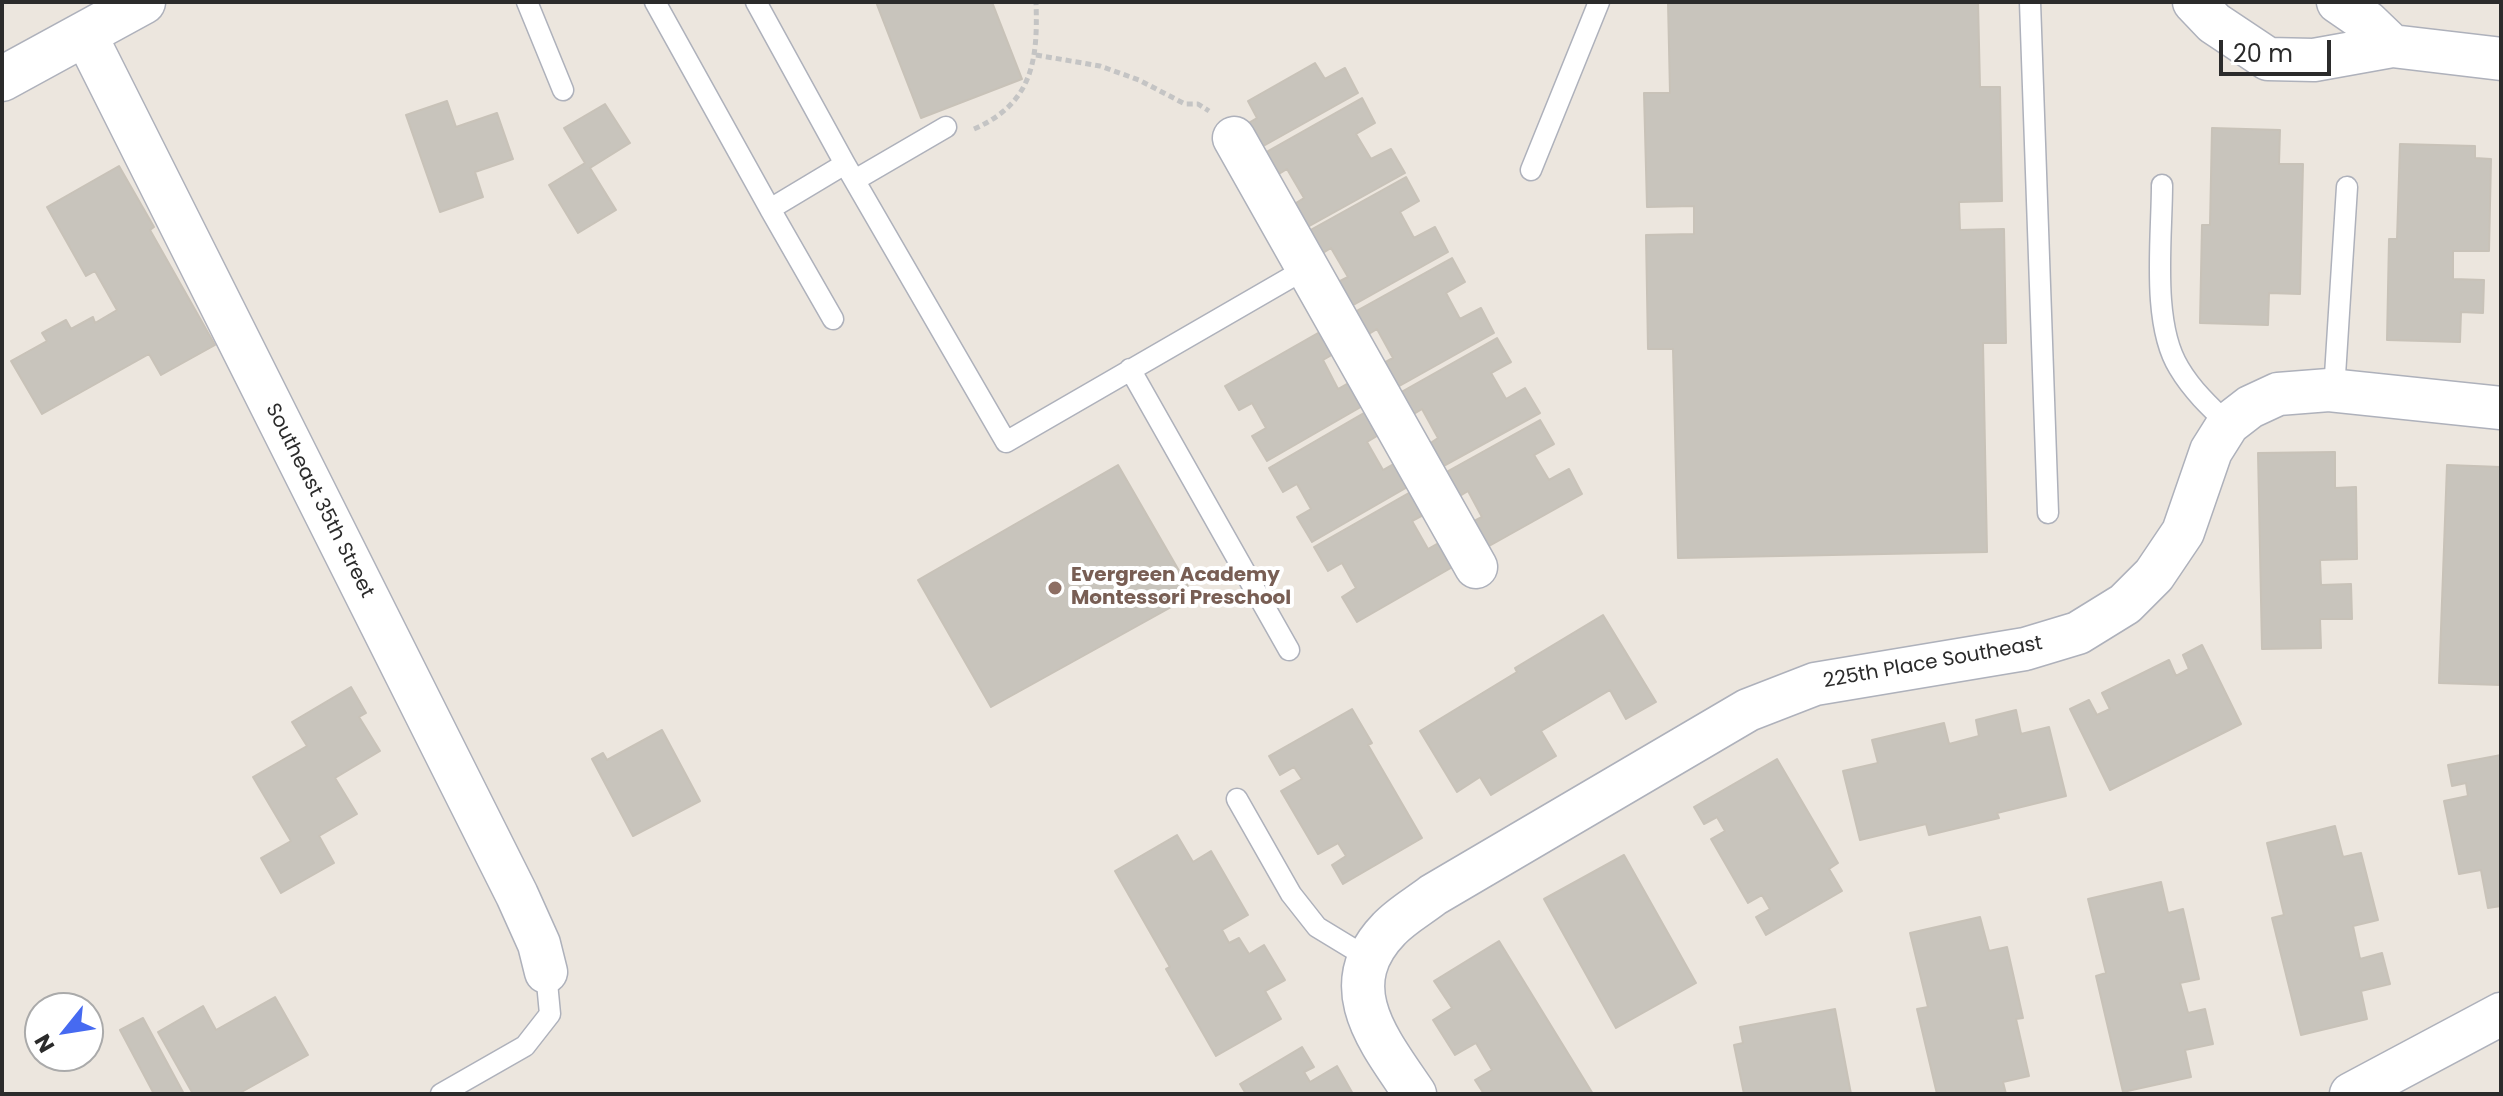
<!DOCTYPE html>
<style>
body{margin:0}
#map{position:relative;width:2503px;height:1096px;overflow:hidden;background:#ece6de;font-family:Poppins,sans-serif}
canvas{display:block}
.frame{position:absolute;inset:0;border:4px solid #2b2b2b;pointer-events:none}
.north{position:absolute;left:24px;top:992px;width:80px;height:80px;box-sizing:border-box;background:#fff;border:2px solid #aaa;border-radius:50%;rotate:240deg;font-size:22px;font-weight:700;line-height:32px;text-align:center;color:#2b2b2b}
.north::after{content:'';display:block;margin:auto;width:28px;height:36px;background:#466af1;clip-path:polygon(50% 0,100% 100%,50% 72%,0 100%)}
.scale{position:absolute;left:2219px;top:40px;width:112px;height:36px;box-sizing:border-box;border:4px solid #2b2b2b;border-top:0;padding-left:10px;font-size:24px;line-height:28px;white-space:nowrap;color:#2b2b2b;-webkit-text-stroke:6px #fff;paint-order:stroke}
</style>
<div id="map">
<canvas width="2503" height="1096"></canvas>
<div class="frame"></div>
<div class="north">N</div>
<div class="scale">20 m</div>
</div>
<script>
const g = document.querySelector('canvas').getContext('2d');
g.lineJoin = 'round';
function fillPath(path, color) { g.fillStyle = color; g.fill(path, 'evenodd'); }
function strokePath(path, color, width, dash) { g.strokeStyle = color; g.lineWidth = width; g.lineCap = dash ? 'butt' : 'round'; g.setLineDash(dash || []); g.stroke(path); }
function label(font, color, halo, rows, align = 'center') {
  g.font = font + ' Poppins,sans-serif'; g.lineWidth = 8; g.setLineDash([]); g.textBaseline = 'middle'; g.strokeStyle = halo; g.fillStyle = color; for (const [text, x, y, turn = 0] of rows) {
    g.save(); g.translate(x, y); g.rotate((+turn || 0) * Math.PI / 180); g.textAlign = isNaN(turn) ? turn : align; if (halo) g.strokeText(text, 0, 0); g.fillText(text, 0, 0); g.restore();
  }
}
const building = new Path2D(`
 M876,2H992L1022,79L921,118Z
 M1668,2H1978L1980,87H2000L2002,201L1959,202L1960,230L2004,229L2006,343H1983L1987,552L1678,558L1673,349H1648L1646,235L1694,234V206L1647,207L1644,93H1670Z
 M1315,63L1325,79L1345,68L1358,93L1258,149L1245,125L1257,118L1248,101Z
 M1362,98L1375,123L1356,134L1371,159L1391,149L1405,173L1304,229L1291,206L1304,198L1287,169L1274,177L1261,155Z
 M447,101L456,127L497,113L513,159L475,172L483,197L440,212L406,115Z
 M605,104L630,143L590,168L616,210L578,233L549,185L585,163L564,128Z
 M2212,128L2280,130L2279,164H2303L2300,294L2269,293L2268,325L2200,323L2202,225H2210Z
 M2400,144L2475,146V158L2491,159L2489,251H2453V279L2484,280L2483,313L2461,312L2460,342L2387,340L2389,239H2397Z
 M119,166L154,227L150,230L215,345L161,375L149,354L42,414L11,361L47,341L42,333L66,320L71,329L93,317L95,323L117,310L95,271L86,276L47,207Z
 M1406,177L1419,201L1400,212L1414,238L1435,227L1448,252L1348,308L1334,284L1348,277L1331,248L1318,256L1305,233Z
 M1452,258L1465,282L1446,293L1460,319L1481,308L1494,333L1394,389L1380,365L1393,358L1377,329L1364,337L1351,314Z
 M1325,329L1337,352L1323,360L1338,389L1352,381L1366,404L1267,461L1252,436L1266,428L1252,403L1239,410L1225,386Z
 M1497,338L1511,362L1491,373L1506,399L1525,388L1540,413L1438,469L1426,446L1438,438L1422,409L1409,417L1396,395Z
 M1369,410L1382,433L1367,442L1383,470L1397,462L1411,485L1312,542L1297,517L1311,509L1297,484L1283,492L1269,468Z
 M1540,420L1554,444L1534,455L1549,480L1569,469L1582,494L1482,550L1468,524L1482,517L1468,491L1455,499L1441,475Z
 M2335,452V488L2356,487L2357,559L2320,560L2321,585L2351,584L2352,619H2320L2321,648L2262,649L2258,453Z
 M1118,465L1193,595L991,707L918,580Z
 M2447,465L2501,467V685L2439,683Z
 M1414,490L1427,513L1412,521L1428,549L1442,541L1456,565L1357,622L1342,597L1356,588L1342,563L1328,571L1314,547Z
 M1603,615L1656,702L1626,719L1610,690L1541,731L1556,756L1491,795L1480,777L1457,792L1420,731L1517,672L1515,668Z
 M2202,645L2241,724L2110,790L2070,709L2089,700L2097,715L2110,709L2102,693L2169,660L2176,676L2189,669L2183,655Z
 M351,687L366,713L359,717L380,751L335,778L357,814L319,836L334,863L281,893L261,858L291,841L253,777L307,746L292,722Z
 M1352,709L1372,743L1368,745L1422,838L1343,884L1332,865L1346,856L1338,843L1318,854L1281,791L1302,779L1294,767L1280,775L1269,756Z
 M2016,710L2021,734L2049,727L2066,796L1997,813L1999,818L1929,835L1926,824L1860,840L1843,771L1878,763L1872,740L1944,723L1949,744L1979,736L1976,720Z
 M662,730L700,801L633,836L592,759L603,753L607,760Z
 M2501,755V906L2488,908L2481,870L2459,874L2444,801L2468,796L2466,783L2452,786L2448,765Z
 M1777,759L1838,863L1829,869L1842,891L1766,935L1756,917L1770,909L1762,895L1748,903L1711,839L1725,831L1717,817L1704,824L1694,807Z
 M2335,826L2343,857L2361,853L2378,920L2353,926L2360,959L2382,953L2390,984L2361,991L2367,1019L2301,1035L2272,918L2284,915L2267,843Z
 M1177,835L1193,862L1211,851L1248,915L1222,930L1229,943L1239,938L1249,954L1264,945L1285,980L1265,991L1281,1019L1216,1056L1166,969L1170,967L1115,871Z
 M1624,855L1696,983L1616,1028L1544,899Z
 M2161,882L2168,913L2183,909L2199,979L2180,983L2188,1013L2205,1009L2213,1044L2185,1050L2191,1077L2123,1092L2096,976L2106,973L2088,899Z
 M1980,917L1989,951L2007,947L2023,1018L2016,1019L2029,1076L2003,1082L2006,1094H1937L1917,1009L1928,1007L1910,933Z
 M1499,941L1593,1094H1484L1475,1080L1492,1070L1476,1043L1455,1055L1433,1020L1452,1008L1434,981Z
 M275,997L308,1055L238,1094H193L158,1032L203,1006L216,1030Z
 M1835,1009L1851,1094H1744L1734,1045L1743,1043L1740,1027Z
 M143,1018L184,1094H154L120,1030Z
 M1302,1047L1314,1067L1304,1072L1310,1082L1337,1066L1353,1094H1246L1240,1084Z`);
fillPath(building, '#c8c4bc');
strokePath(building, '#c8c2b8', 2);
const lane = new Path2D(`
 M527,2L563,90
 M655,2L770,209
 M756,2L845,164L1006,442L1307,268
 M2030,2L2048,513
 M1531,170L1599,2
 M855,180L946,127
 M2162,185C2162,238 2151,323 2179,368C2192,390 2210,407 2228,424
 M833,319L770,209L845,164
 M1130,369L1289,650
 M2334,391L2347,187
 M1237,799L1291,894L1317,927L1368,958
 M441,1094L525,1046L550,1014L546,972`);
const street = new Path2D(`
 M2194,2L2214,23L2268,59L2314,60L2392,46L2501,59
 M2338,2L2367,22L2392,46
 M85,34L517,895L539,944L546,972
 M1234,138L1476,567
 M1415,1094C1380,1042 1333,987 1389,929C1401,916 1419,906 1433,895L1748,710L1815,684L2025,649L2078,633L2125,604L2154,575L2183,532L2211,451L2228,424L2250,407L2278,394L2329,390L2501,408
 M2351,1094L2501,1014`);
const secondary = new Path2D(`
 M2,79L143,2`);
strokePath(lane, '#aeb1bb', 23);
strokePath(street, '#aeb1bb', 45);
strokePath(secondary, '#aeb1bb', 47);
strokePath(new Path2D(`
 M1036,55L1100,66L1139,80L1185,104H1198L1209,111
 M974,129C1033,103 1038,60 1036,2`), '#c4c4c4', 5, [6, 4]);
strokePath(lane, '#fff', 20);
strokePath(street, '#fff', 42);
strokePath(secondary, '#fff', 44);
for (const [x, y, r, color] of [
 [1055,588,8,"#8d6e63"]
]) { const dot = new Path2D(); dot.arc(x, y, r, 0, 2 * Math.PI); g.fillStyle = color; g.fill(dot); strokePath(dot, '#fff', 3); }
label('20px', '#2b2b2b', '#fff', [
 ["Southeast 35th Street",319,501,63],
 ["225th Place Southeast",1933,663,-10]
]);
label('bold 20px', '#785e54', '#fff', [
 ["Evergreen Academy",1071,576],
 ["Montessori Preschool",1071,599]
], 'left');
</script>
